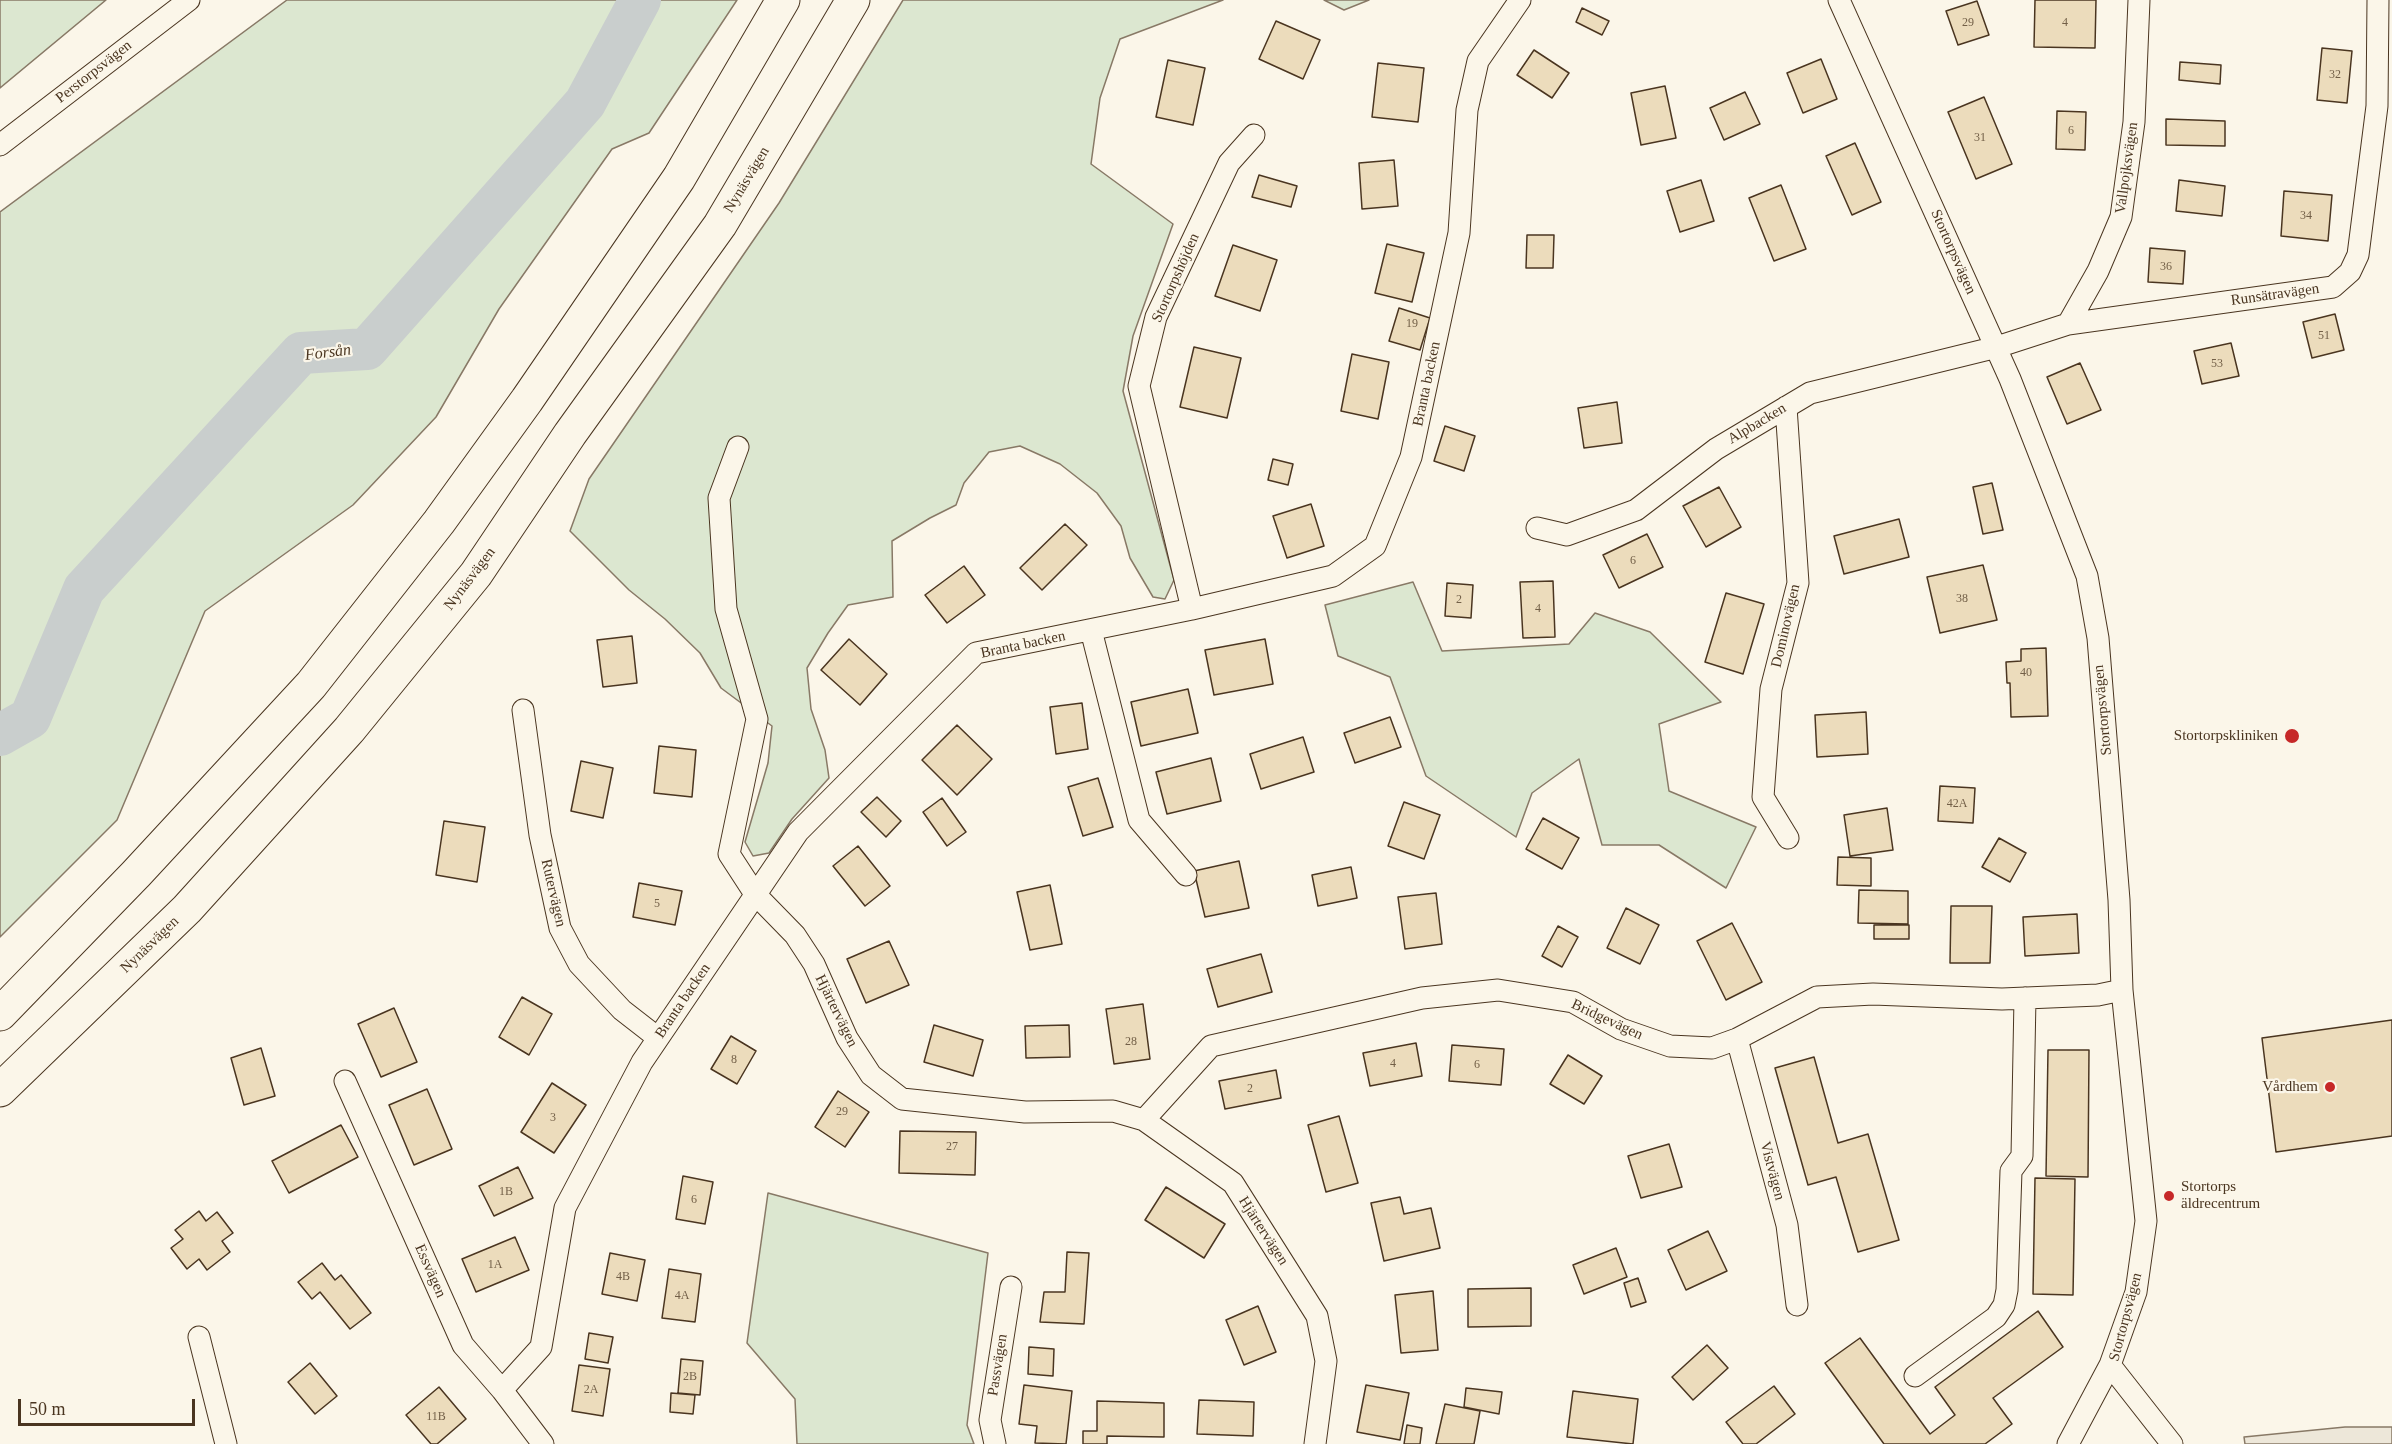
<!DOCTYPE html>
<meta charset="utf-8">
<style>
body{margin:0}
#map{position:relative;width:2392px;height:1444px;overflow:hidden;background:#fbf6e9;font-family:"Times New Roman",serif}
canvas{display:block}
.scale{position:absolute;left:18px;top:1399px;width:177px;height:27px;box-sizing:border-box;border:3px solid #4a3520;border-top:0;padding-left:8px;font-size:18px;line-height:21px;white-space:nowrap;color:#4a3520;-webkit-text-stroke:4px #fbf6e9;paint-order:stroke}
</style>
<div id="map">
<canvas width="2392" height="1444"></canvas>
<div class="scale">50 m</div>
</div>
<script>
const g = document.querySelector('canvas').getContext('2d');
g.lineJoin = 'round';
function fillPath(path, color) { g.fillStyle = color; g.fill(path, 'evenodd'); }
function strokePath(path, color, width, dash) { g.strokeStyle = color; g.lineWidth = width; g.lineCap = dash ? 'butt' : 'round'; g.setLineDash(dash || []); g.stroke(path); }
function label(font, color, halo, rows, align = 'center') {
  g.font = font + ' "Times New Roman",serif'; g.lineWidth = 4.5; g.setLineDash([]); g.textBaseline = 'middle'; g.strokeStyle = halo; g.fillStyle = color; for (const [text, x, y, turn = 0] of rows) {
    g.save(); g.translate(x, y); g.rotate((+turn || 0) * Math.PI / 180); g.textAlign = isNaN(turn) ? turn : align; if (halo) g.strokeText(text, 0, 0); g.fillText(text, 0, 0); g.restore();
  }
}
const green = new Path2D(`
 M0,0H106L0,88Z
 M287,0H737L649,133L612,149L499,309L436,417L353,505L205,611L117,820L0,937V212Z
 M903,0H1223L1120,39L1100,98L1091,164L1173,224L1133,336L1123,391L1174,580L1165,599L1153,597L1130,558L1121,526L1097,493L1060,464L1020,446L989,452L964,483L956,505L930,518L892,541L893,597L848,605L828,633L807,668L811,709L825,750L829,778L792,819L769,853L753,856L745,842L768,763L772,726L721,688L700,653L665,619L629,590L570,531L589,479L779,203Z
 M1324,0H1369L1344,10Z
 M1413,582L1442,651L1569,644L1595,613L1650,632L1721,702L1659,724L1669,791L1756,827L1726,888L1659,845H1602L1579,759L1532,793L1516,837L1426,776L1390,677L1338,656L1325,605Z
 M768,1193L988,1253L967,1425L974,1444H797L795,1399L747,1343Z`);
fillPath(green, '#dce7d0');
strokePath(green, '#887966', 1.5);
const parking = new Path2D(`
 M2345,1427H2392V1444H2245L2244,1437Z`);
fillPath(parking, '#ede7d9');
strokePath(parking, '#887966', 1.5);
strokePath(new Path2D(`
 M0,735L30,718L84,589L301,353L367,349L585,103L640,0`), '#c9cecd', 42);
const building = new Path2D(`
 M2035,0H2096L2095,48L2034,47Z
 M1977,1L1989,35L1958,45L1946,11Z
 M1582,8L1609,21L1602,35L1576,22Z
 M1276,21L1320,40L1303,79L1259,59Z
 M2322,48L2352,51L2347,103L2317,100Z
 M1534,50L1569,73L1552,98L1517,75Z
 M1821,59L1837,99L1803,113L1787,73Z
 M1168,60L1205,68L1193,125L1156,117Z
 M2180,62L2221,65L2220,84L2179,80Z
 M1378,63L1424,68L1418,122L1372,117Z
 M1665,86L1676,138L1641,145L1631,93Z
 M1745,92L1760,124L1724,140L1710,108Z
 M1984,97L2012,164L1976,179L1948,112Z
 M2057,111L2086,112L2085,150L2056,149Z
 M2166,119L2225,121V146L2166,145Z
 M1855,143L1881,202L1852,215L1826,156Z
 M1394,160L1398,206L1362,209L1359,163Z
 M1259,175L1297,186L1291,207L1252,197Z
 M1701,180L1714,221L1680,232L1667,191Z
 M2179,180L2225,186L2222,216L2176,211Z
 M1781,185L1806,249L1774,261L1749,198Z
 M2284,191L2332,195L2328,241L2281,236Z
 M1527,235H1554L1553,268H1526Z
 M1387,244L1424,253L1412,302L1375,293Z
 M1233,245L1277,260L1260,311L1215,296Z
 M2150,248L2185,251L2183,284L2148,282Z
 M1399,308L1430,318L1420,350L1389,341Z
 M2335,314L2344,350L2312,358L2303,322Z
 M2231,343L2239,376L2202,384L2194,351Z
 M1194,347L1241,358L1227,418L1180,407Z
 M1352,354L1389,362L1378,419L1341,411Z
 M2080,363L2101,410L2067,424L2047,377Z
 M1617,402L1622,443L1584,448L1578,408Z
 M1445,426L1475,436L1464,471L1434,461Z
 M1273,459L1293,464L1288,485L1268,480Z
 M1992,483L2003,530L1983,534L1973,487Z
 M1719,487L1741,527L1706,547L1683,506Z
 M1311,504L1324,546L1287,558L1273,516Z
 M1899,519L1909,557L1844,574L1834,536Z
 M1065,524L1087,545L1042,590L1020,568Z
 M1647,534L1663,567L1619,588L1603,555Z
 M1983,565L1997,620L1940,633L1927,577Z
 M964,566L985,595L947,623L925,595Z
 M1553,581L1555,637L1523,638L1520,582Z
 M1447,583L1473,585L1471,618L1445,616Z
 M1726,593L1764,604L1743,674L1705,662Z
 M632,636L637,683L603,687L597,640Z
 M849,639L887,674L860,705L821,670Z
 M1265,639L1273,684L1214,695L1205,650Z
 M2046,648L2048,716L2011,717L2010,683H2007L2006,662L2021,661V649Z
 M1188,689L1198,733L1141,746L1131,702Z
 M1082,703L1088,749L1056,754L1050,707Z
 M1866,712L1868,754L1817,757L1815,715Z
 M1390,717L1401,747L1355,763L1344,733Z
 M957,725L992,759L957,795L922,760Z
 M1303,737L1314,772L1261,789L1250,754Z
 M659,746L696,750L692,797L654,793Z
 M1211,758L1221,801L1167,814L1156,772Z
 M581,761L613,768L603,818L571,811Z
 M1098,778L1113,827L1083,836L1068,787Z
 M1940,786L1975,788L1973,823L1938,821Z
 M877,797L901,821L886,837L861,812Z
 M942,798L966,832L947,846L923,812Z
 M1404,802L1440,815L1424,859L1388,846Z
 M1887,808L1893,850L1850,856L1844,815Z
 M1543,818L1579,838L1562,869L1526,849Z
 M444,821L485,827L477,882L436,875Z
 M1999,838L2026,853L2010,882L1982,867Z
 M858,846L890,886L865,906L833,866Z
 M1838,857L1871,858V886L1837,885Z
 M1239,861L1249,908L1205,917L1194,871Z
 M1351,867L1357,898L1318,906L1312,875Z
 M639,883L682,891L675,925L633,917Z
 M1050,885L1062,944L1030,950L1017,892Z
 M1859,890L1908,891V924L1858,923Z
 M1436,893L1442,944L1405,949L1398,897Z
 M1951,906H1992L1990,963H1950Z
 M1626,908L1659,925L1640,964L1607,948Z
 M2077,914L2079,953L2025,956L2023,917Z
 M1732,923L1762,982L1726,1000L1697,941Z
 M1874,925H1909V939H1874Z
 M1558,926L1578,937L1562,967L1542,956Z
 M889,941L909,985L866,1003L847,959Z
 M1261,954L1272,992L1218,1007L1207,969Z
 M522,997L552,1014L529,1055L499,1037Z
 M1143,1004L1150,1059L1114,1064L1106,1009Z
 M394,1008L417,1062L381,1077L358,1024Z
 M2392,1020V1136L2276,1152L2262,1038Z
 M934,1025L983,1040L973,1076L924,1062Z
 M1069,1025L1070,1057L1026,1058L1025,1026Z
 M731,1036L756,1051L737,1084L711,1069Z
 M1416,1043L1422,1076L1370,1086L1363,1053Z
 M1452,1045L1504,1049L1501,1085L1449,1081Z
 M261,1048L275,1096L244,1105L231,1058Z
 M2048,1050H2089L2088,1177L2046,1176Z
 M1568,1055L1602,1076L1584,1104L1550,1084Z
 M1814,1057L1838,1143L1868,1134L1899,1240L1858,1252L1836,1177L1808,1185L1775,1068Z
 M1276,1070L1281,1098L1225,1109L1219,1081Z
 M552,1083L586,1105L554,1153L521,1132Z
 M427,1089L452,1149L414,1165L389,1105Z
 M838,1091L869,1112L845,1147L815,1127Z
 M1339,1116L1358,1183L1326,1192L1308,1125Z
 M341,1125L358,1157L289,1193L272,1161Z
 M900,1131L976,1132L975,1175L899,1173Z
 M1669,1144L1682,1187L1641,1198L1628,1156Z
 M518,1167L533,1198L494,1216L479,1186Z
 M683,1176L713,1182L705,1224L676,1219Z
 M2035,1178L2075,1179L2073,1295L2033,1294Z
 M1166,1187L1225,1224L1204,1258L1145,1220Z
 M1400,1197L1404,1214L1431,1208L1440,1248L1384,1261L1371,1203Z
 M199,1211L206,1221L217,1212L233,1233L222,1241L230,1252L207,1270L199,1259L187,1269L171,1248L183,1239L175,1230Z
 M1708,1231L1727,1271L1686,1290L1668,1250Z
 M515,1237L529,1270L476,1292L462,1259Z
 M1616,1248L1627,1277L1584,1294L1573,1265Z
 M1067,1252L1089,1253L1084,1324L1040,1322L1044,1292H1065Z
 M610,1253L645,1260L637,1301L602,1294Z
 M322,1263L335,1280L341,1275L371,1313L350,1329L320,1292L312,1299L298,1282Z
 M669,1269L701,1274L695,1322L662,1318Z
 M1638,1278L1646,1302L1631,1307L1624,1283Z
 M1531,1288V1326L1468,1327V1289Z
 M1433,1291L1438,1350L1401,1353L1395,1295Z
 M1258,1306L1276,1352L1244,1365L1226,1320Z
 M2038,1311L2063,1347L1993,1398L2012,1424L1985,1444H1884L1825,1363L1860,1338L1930,1434L1955,1415L1935,1387Z
 M589,1333L613,1337L608,1363L585,1359Z
 M1707,1345L1728,1368L1693,1400L1672,1377Z
 M1029,1347L1054,1349L1053,1376L1028,1374Z
 M681,1359L703,1361L700,1395L678,1393Z
 M310,1363L337,1396L315,1414L288,1382Z
 M579,1365L610,1369L603,1416L572,1411Z
 M1024,1385L1072,1391L1066,1444L1035,1443L1037,1426L1019,1424Z
 M1366,1385L1409,1393L1400,1440L1357,1432Z
 M1774,1386L1795,1414L1756,1444H1743L1726,1422Z
 M439,1387L466,1419L437,1444H431L406,1415Z
 M1466,1388L1502,1392L1499,1414L1464,1407Z
 M1573,1391L1638,1399L1633,1444L1567,1437Z
 M671,1393L695,1395L693,1414L670,1412Z
 M1199,1400L1254,1402L1253,1436L1197,1434Z
 M1097,1401L1164,1403V1437L1107,1436V1444H1083V1431H1097Z
 M1445,1404L1480,1411L1474,1444H1436Z
 M1407,1425L1422,1428L1420,1444H1404Z`);
fillPath(building, '#ecdcbc');
strokePath(building, '#4a3520', 1.5);
const street = new Path2D(`
 M1839,0L2010,379L2087,576L2098,638L2119,900L2122,990L2146,1221L2136,1292L2110,1365L2068,1444
 M0,145L189,0
 M2068,324L2098,271L2121,217L2134,122L2139,0
 M1786,407L1798,583L1771,689L1763,797L1788,838
 M738,447L719,498L726,609L757,719L729,854L755,894L795,935L814,964L847,1038L871,1075L902,1099L1025,1112L1113,1111L1144,1120L1233,1183L1317,1316L1326,1361L1315,1444
 M1537,528L1567,535L1636,510L1716,449L1810,393L1997,347L2068,324L2333,287L2350,272L2358,255L2377,106L2378,0
 M1192,609L1139,386L1156,317L1229,163L1254,135
 M1091,630L1139,820L1186,875
 M523,710L540,835L560,928L579,964L622,1010L658,1038
 M1737,1039L1787,1225L1797,1305
 M345,1081L463,1345L502,1390L543,1444
 M1144,1120L1211,1046L1422,998L1498,990L1573,1002L1621,1029L1670,1046L1712,1048L1737,1039L1817,997L1873,994L2002,999L2098,995L2122,990
 M199,1337L226,1444
 M2110,1365L2172,1444
 M1915,1376L1996,1317L2004,1305L2007,1290L2011,1171L2022,1156L2025,998
 M502,1390L541,1347L565,1208L642,1062L798,832L976,653L1192,609L1333,576L1375,546L1411,457L1459,233L1467,110L1478,61L1520,0
 M995,1444L990,1420L1011,1287`);
const highway = new Path2D(`
 M0,1014L136,874L311,685L439,522L527,400L679,178L783,0
 M0,1090L187,909L349,730L476,574L570,434L720,225L853,0`);
strokePath(street, '#4a3520', 23);
strokePath(highway, '#4a3520', 35);
strokePath(street, '#fbf6e9', 21);
strokePath(highway, '#fbf6e9', 33);
for (const [x, y, r, color] of [
 [2292,736,8,"#c62828"],
 [2330,1087,6,"#c62828"],
 [2169,1196,6,"#c62828"]
]) { const dot = new Path2D(); dot.arc(x, y, r, 0, 2 * Math.PI); g.fillStyle = color; g.fill(dot); strokePath(dot, '#fbf6e9', 2); }
label('12px', '#725f47', null, [
 ["29",1968,23],
 ["4",2065,23],
 ["32",2335,75],
 ["6",2071,131],
 ["31",1980,138],
 ["34",2306,216],
 ["36",2166,267],
 ["19",1412,324],
 ["51",2324,336],
 ["53",2217,364],
 ["6",1633,561],
 ["38",1962,599],
 ["2",1459,600],
 ["4",1538,609],
 ["40",2026,673],
 ["42A",1957,804],
 ["5",657,904],
 ["28",1131,1042],
 ["8",734,1060],
 ["4",1393,1064],
 ["6",1477,1065],
 ["2",1250,1089],
 ["29",842,1112],
 ["3",553,1118],
 ["27",952,1147],
 ["1B",506,1192],
 ["6",694,1200],
 ["1A",495,1265],
 ["4B",623,1277],
 ["4A",682,1296],
 ["2B",690,1377],
 ["2A",591,1390],
 ["11B",436,1417]
]);
label('15px', '#4a3520', '#fbf6e9', [
 ["Perstorpsvägen",94,72,-38],
 ["Vallpojksvägen",2127,168,-82],
 ["Nynäsvägen",747,180,-59],
 ["Stortorpsvägen",1953,252,66],
 ["Stortorpshöjden",1176,278,-66],
 ["Runsätravägen",2275,295,-8],
 ["Branta backen",1427,384,-78],
 ["Alpbacken",1757,424,-31],
 ["Nynäsvägen",470,579,-53],
 ["Dominovägen",1786,626,-77],
 ["Branta backen",1023,645,-12],
 ["Stortorpsvägen",2103,710,-95],
 ["Rutervägen",553,893,77],
 ["Nynäsvägen",150,945,-44],
 ["Branta backen",683,1001,-56],
 ["Hjärtervägen",836,1011,64],
 ["Bridgevägen",1607,1020,25],
 ["Vistvägen",1772,1171,75],
 ["Hjärtervägen",1263,1231,57],
 ["Essvägen",430,1271,66],
 ["Stortorpsvägen",2126,1317,-75],
 ["Passvägen",998,1365,-81]
]);
label('15px', '#4a3520', '#fbf6e9', [
 ["Stortorpskliniken",2278,736],
 ["Vårdhem",2318,1087],
 ["Stortorps",2181,1187,"left"],
 ["äldrecentrum",2181,1204,"left"]
], 'right');
label('italic 16px', '#4a3520', '#fbf6e9', [
 ["Forsån",328,353,-7]
]);
</script>
